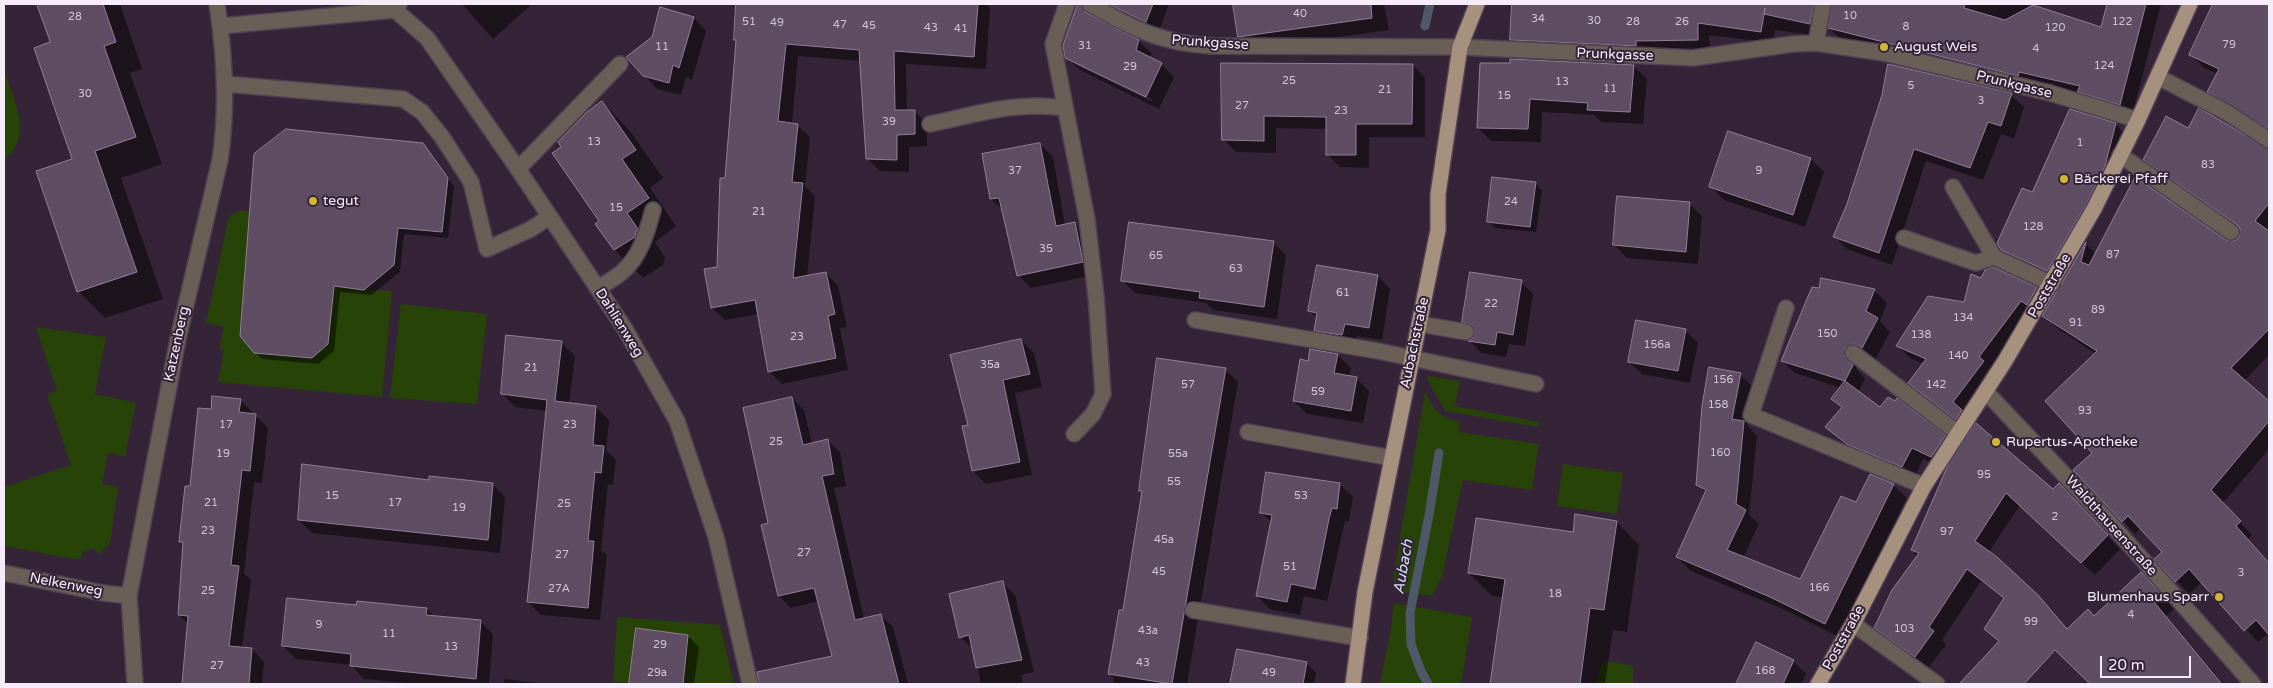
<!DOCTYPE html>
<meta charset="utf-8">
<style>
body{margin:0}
#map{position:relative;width:2273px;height:688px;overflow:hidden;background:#352438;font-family:"Varela Round",sans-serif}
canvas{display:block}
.frame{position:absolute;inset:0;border:5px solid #f6ebf8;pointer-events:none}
.scale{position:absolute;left:2100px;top:656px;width:91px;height:22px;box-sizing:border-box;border:2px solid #f6ebf8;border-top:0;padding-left:6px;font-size:15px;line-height:18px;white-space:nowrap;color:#f6ebf8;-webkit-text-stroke:4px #352438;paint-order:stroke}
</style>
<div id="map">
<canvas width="2273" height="688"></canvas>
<div class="frame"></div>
<div class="scale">20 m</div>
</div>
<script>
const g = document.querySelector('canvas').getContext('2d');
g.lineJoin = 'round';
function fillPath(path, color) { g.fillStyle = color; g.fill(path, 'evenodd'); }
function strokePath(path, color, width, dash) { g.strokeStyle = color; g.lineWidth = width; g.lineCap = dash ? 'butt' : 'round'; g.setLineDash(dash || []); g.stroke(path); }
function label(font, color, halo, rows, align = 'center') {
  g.font = font + ' "Varela Round",sans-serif'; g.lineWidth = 4; g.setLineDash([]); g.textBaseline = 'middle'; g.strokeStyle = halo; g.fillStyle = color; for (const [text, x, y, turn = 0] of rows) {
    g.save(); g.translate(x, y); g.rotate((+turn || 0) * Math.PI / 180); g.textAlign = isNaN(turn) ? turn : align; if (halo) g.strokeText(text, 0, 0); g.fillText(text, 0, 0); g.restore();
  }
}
fillPath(new Path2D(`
 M4,70C13,99 35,137 4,160Z
 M241,210L252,212L254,353L312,358L328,344L334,282L361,289L392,291L382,397L218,382L224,350L219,349L224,327L206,323L229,216Z
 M401,304L487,314L477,404L390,398Z
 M36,327L106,337L95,394L136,403L125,456L108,453L102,484L118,487L111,538L108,545L99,554L93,548L83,552L81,558L74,559L4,546V487L71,465L47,394L57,391Z
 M1428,376L1460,381L1455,406L1539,422L1538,427L1445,411L1428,380Z
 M1425,392C1436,413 1438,416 1460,422L1459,432L1539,444L1532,490L1463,480L1442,577L1432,596L1400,592L1393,577Z
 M1563,464L1623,473L1617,514L1557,506Z
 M1394,603L1472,617L1461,684H1380L1391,628Z
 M617,617L720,625L734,684L613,682Z
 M1608,661L1633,666V684H1597L1601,665Z`), '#284307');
fillPath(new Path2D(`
 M38,4H120L142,69L130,73L162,164L121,178L163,299L105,318L78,291L74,160L51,43Z
 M323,4H336L325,6Z
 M462,4H532L493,39Z
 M737,4H986L990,8L986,69L906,64L907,111H914L927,123V146L909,147V172L880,171L867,158L861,61L798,56L792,124L797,125L810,137L805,186L815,196L807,277L826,273L838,286L847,327L840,328L848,370L782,384L769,371L759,314L725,320L712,308L726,179L737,41L735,39Z
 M1106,4H1169L1158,34L1113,11Z
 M1234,4H1384L1389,30L1252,49L1240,36Z
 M1513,4H2023L2102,29L2109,4H2161L2132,116L1842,40L1829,28L1832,8L1827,10L1822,36L1775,30L1773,43L1709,35L1710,52H1523L1511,39Z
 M2214,4H2269V132L2222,104L2209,92L2218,74L2204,68L2191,55Z
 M694,18L706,31L692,80L686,77L681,95L657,89L644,75Z
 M1139,41L1152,54L1150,58L1161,64L1174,77L1159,109L1080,70L1066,57ZM1076,62L1152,99L1151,101L1076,65Z
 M1222,64L1413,65L1425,78V137H1369V168L1340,167L1327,154V129L1276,128V153L1236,152L1223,139Z
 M1511,64L1634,66L1647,79L1643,124L1601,122L1594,115L1542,112L1541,142L1491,141L1478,128Z
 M1883,95H2011L2024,107L2014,139L2001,134L1983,180L1926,161L1892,265L1847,249L1835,237L1848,204Z
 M602,102L630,131L663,178L650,188L676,226L655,242L665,258L663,265L643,278L615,250L597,224L601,221L563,147Z
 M2115,124L2128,137L2117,179L2098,218L2060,283L2015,262L2002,249L2033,193Z
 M2189,130L2269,150V355L2244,381L2269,403V449L2223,503L2252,535L2248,539L2269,564V633L2258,642L2202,582L2189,594L2156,559L2164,552L2141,528L2135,534L2123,521L2094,453L2096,354L2057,328L2044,315L2086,244L2096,254L2225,241L2231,243L2239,239L2240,230L2158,172L2145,160Z
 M422,144L454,186L448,238L404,234L400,272L371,295L340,292L334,351L318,364L262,359L255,352Z
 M1040,144L1053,157L1065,225L1075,223L1088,236L1095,275L1031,288L1018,275L1004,211L991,199Z
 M1811,159L1824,172L1805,227L1724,200L1711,187Z
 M1535,183L1542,190L1536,232L1495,228L1488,221Z
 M1689,203L1702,216L1698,264L1627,258L1614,245Z
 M1273,242L1286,255L1277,319L1213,310L1206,303L1135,293L1122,280Z
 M1993,268L2036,288L2049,301L1969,431L1922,395L1910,383L1924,364L1910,358L1898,346L1965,303Z
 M1378,276L1390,289L1382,340L1357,336L1355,348L1328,343L1315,330L1317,318L1310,311Z
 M1521,282L1533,294L1525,346L1509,344L1506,357L1481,353L1470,341L1474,339L1475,333L1463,321Z
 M1874,290L1887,303L1880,321L1890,332L1875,360L1869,356L1856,365L1857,370L1865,379L1858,392L1880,408L1945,436L1956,448L1943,468L1923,459L1914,478L1861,456L1839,439L1827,427L1842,408L1833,399L1841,388L1795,373L1782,361Z
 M1685,330L1698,343L1690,383L1642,374L1629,362Z
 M1021,340L1034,353L1042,387L1015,393L1032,475L986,484L973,471L969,426Z
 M562,343L575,356L569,404L596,407L609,420L606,450L616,460L613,485L608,484L601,550L607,555L600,620L541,615L528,602L547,411L515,407L503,394Z
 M1338,355L1351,368L1349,377L1356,378L1369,391L1363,423L1307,414L1294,401L1309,362Z
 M1225,369L1238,382L1187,684H1113L1114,678L1110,674L1124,612L1143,492L1140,490Z
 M1740,374L1754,388L1747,425L1757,436L1749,515L1759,524L1743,558L1800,581L1857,504L1893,485L1907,498L1839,637L1785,610L1691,571L1677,557L1706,493L1698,485Z
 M792,398L804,410L812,444L827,440L840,452L846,486L834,488L864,619L880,615L893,627L908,684H795L790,666L833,657L819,601L791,608L779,596L770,524Z
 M240,400L268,428L262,483L254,482L244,573L251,580L242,649H252L264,662L262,684H183L188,624L179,615L184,545L180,541L191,488L212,411Z
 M1951,467L2053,491L2072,498L2120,549L2095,575L2020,505L1988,553L2037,596L2068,630L2154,586L2174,609L2166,616L2224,684H2154L2138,665L2115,684H2092L2018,611L1989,585L1987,586L1981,581L1942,640L1946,645L1928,668L1889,640L1876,627L1918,556L1912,550Z
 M492,484L505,497L500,553L312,533L299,520Z
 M1340,485L1353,497L1349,521H1345L1327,601L1304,596L1300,615L1270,609L1257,596L1272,523L1262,513Z
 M1617,522L1639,545L1627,632L1613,630L1605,684H1491L1504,597L1492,596L1469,573L1574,533Z
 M1002,582L1015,595L1034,672L1021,675L1023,684H981L974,650L960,637Z
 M357,606L427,609L434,617L481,622L493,634L489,684H417L364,679L351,665L296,659L283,646Z
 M637,630L688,636L699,647L694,684H630Z
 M1756,644L1793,661L1806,674L1801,684H1737Z
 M1238,651L1307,663L1316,673L1314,684H1232Z
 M2006,662L2026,684H1969L1965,680Z
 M504,679L547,684H504Z`), '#0007');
strokePath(new Path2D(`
 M1425,26L1430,4
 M1428,684L1421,671L1411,644L1410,613L1429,515L1439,453`), '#4d5969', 9);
const building = new Path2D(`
 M37,4H103L116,42L104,46L136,137L95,151L137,272L77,292L36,171L72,159L34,48L50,42Z
 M736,4H978L974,57L894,51L895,110H915V134L897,135V160L866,159L859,50L786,44L778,121L798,124L792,182L803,183L793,278L826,272L835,314L828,316L836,358L768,372L755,300L711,308L704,269L717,267L720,178H725L736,40H734Z
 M1078,4H1081L1085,12L1139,40L1136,50L1162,63L1146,97L1065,58L1063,46Z
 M1109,4H1153L1146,22Z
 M1233,4H1371L1372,18L1238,37Z
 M1512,4H1814L1810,24L1764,14L1765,8L1761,32L1698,23V40L1636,41V46L1510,40Z
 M1832,4H1965L1964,8L2005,20L2033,5L2101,27L2107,4H2146L2120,105L2077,92L2080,86L2019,72L2018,76L1828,28Z
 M2213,4H2269V129L2207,92L2219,69L2189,55Z
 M660,7L694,17L679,68L673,65L669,83L643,76L626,57L652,37Z
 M1510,59L1634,65L1630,112L1587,110L1588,103L1530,99L1528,129L1477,128L1480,63H1510Z
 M1221,63L1413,64L1412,124H1356V155H1326V117L1264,116V141L1222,140Z
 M1888,64L2012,93L2001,126L1988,122L1970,168L1914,149L1879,253L1833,237L1847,204L1882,95Z
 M602,101L636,150L622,159L649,198L627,213L638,229L636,232L635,237L614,250L595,224L599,221L552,153L561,147L558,142L586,113Z
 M2199,108L2269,149V203L2255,221L2269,231V329L2231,368L2269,401V421L2211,490L2241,521L2236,526L2269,563V635L2256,620L2244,631L2189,569L2175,582L2154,559L2162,552L2128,516L2122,522L2073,470L2092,453L2045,401L2097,351L2042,316L2086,242L2081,262L2089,265L2135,177L2226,240L2235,241L2239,237L2240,228L2236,224L2143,160L2166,116L2188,128Z
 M2070,109L2116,123L2105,166L2086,205L2047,271L2001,250L1997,243L2022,188L2032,192Z
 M286,129L423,143L448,178L442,232L398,228L394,265L364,290L334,286L328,344L312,358L254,353L240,336L254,154Z
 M1728,131L1811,158L1793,215L1709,187Z
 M1040,143L1056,226L1075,222L1083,262L1017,276L999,198L990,199L982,154Z
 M1492,177L1536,182L1530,227L1487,222Z
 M1617,196L1690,202L1686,252L1613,245Z
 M1129,222L1274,241L1264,307L1199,298L1200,292L1121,281Z
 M1317,265L1378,275L1369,328L1345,324L1342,335L1314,331L1317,313L1308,311Z
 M1993,267L2037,287L2027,305L2021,301L1979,357L1984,361L1953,402L1962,410L1956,420L1908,383L1926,359L1896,346L1928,296L1964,302L1971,274L1981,278L1985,270Z
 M1470,272L1522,280L1513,335L1497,332L1495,345L1468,341L1473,338L1475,333L1472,325L1462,322Z
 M1821,278L1875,289L1866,311L1878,318L1862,348L1854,344L1845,348V357L1853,365L1845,381L1781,361L1812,287L1819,288Z
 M1636,320L1686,329L1678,371L1628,362Z
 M506,335L562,341L555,401L596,406L593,445L604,446L601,473L595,472L588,541H594L588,608L527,602L547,400L501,394Z
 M1021,339L1030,374L1003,380L1020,462L972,471L962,426L968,425L950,355Z
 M1310,349L1338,354L1334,373L1357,377L1351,411L1293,401L1300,359L1308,361Z
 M1157,358L1226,368L1172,684L1108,674L1119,610H1123L1142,491H1139Z
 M1709,367L1741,373L1732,419L1744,421L1736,504L1746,510L1727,550L1800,579L1841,496L1856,502L1870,474L1894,484L1825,624L1770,597L1676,557L1706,490L1696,485L1702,406Z
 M1845,381L1880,407L1888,397L1895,401L1897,398L1946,435L1931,457L1912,448L1902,467L1848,445L1825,427L1842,407L1831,399Z
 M212,396L241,399L239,412L256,414L250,471L242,470L231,565L239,566L229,646L252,648L249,684H182L188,616L178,615L183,542H179L185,486H190L198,408L211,409Z
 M792,397L803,445L828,439L834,474L822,476L855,620L881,614L899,684H759L757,672L832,656L814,588L778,596L761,525L768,523L743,408Z
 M1976,423L2053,489L2059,483L2108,535L2081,563L2006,493L1975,541L1997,557L2038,595L2067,629L2088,609L2094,616L2141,572L2162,595L2154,602L2222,684H2090L2055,650L2024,684H1959L1999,641L1984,629L2004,598L1967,569L1929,627L1934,631L1915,657L1874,628L1892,590L1919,553L1911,550L1948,465Z
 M302,464L429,480V476L493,483L488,540L298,520Z
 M1266,472L1340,483L1337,509L1332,508L1329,519L1315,589L1291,584L1287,602L1256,596L1272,515L1260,513Z
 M1575,514L1617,521L1604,610L1590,608L1580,684H1490L1505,579L1468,573L1476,518L1573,532Z
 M1003,581L1022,660L976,668L969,635L959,638L949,594Z
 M287,598L356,605L357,601L427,608L426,615L481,620L476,679L350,666L351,654L282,646Z
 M636,628L688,635L683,684H629Z
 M1756,642L1794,660L1783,684H1736Z
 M1237,649L1307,662L1303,684H1230Z`);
fillPath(building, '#5f4d63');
strokePath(building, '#927e96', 1);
const minor = new Path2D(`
 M1067,4L1053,44L1087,219L1096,296L1103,394L1093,414L1074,434
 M1090,4C1134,29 1160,43 1211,46L1460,47L1693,58L1793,44L1816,43L1884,53L2050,93L2138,120
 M395,10L427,38L518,169L625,329L677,421L716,537L750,684
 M221,26L395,10L399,4
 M1816,43L1823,4
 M2158,77L2226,112L2269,140
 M225,84L403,99L422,112L442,137L471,182L487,249L531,229L549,217
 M930,124C978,114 1015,101 1065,108
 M2120,155L2231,232
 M518,169L620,64
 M1953,187L1994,257L2052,284
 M1904,238L1976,263L1994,257
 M598,289C605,283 614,279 621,273C640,258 647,232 653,210
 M1786,308L1751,415L1924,486
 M1195,320L1378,351L1536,384
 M1420,324L1466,332
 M1853,353L1958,433
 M1986,392L2111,524L2253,684
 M1248,432L1392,458
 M4,573L103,593L129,596
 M1193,610L1360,638
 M1853,624L1937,684
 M135,684L129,596L178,339L220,160C228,107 225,56 217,4`);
const major = new Path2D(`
 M1353,684L1365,592L1438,230V194L1460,47L1477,4
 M1818,684L1853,624L1924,486L2005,361L2094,209L2138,120L2190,4`);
strokePath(minor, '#504053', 18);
strokePath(major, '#504053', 18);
strokePath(minor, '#695f56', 15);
strokePath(major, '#a6917f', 15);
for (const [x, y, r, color] of [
 [1884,47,5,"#d1b736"],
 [2064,179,5,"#d1b736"],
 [313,201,5,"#d1b736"],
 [1996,442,5,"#d1b736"],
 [2219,597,5,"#d1b736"]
]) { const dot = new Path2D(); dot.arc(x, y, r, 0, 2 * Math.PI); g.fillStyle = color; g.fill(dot); strokePath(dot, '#352438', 2); }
label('11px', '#d0c4d3', null, [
 ["40",1300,14],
 ["10",1850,16],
 ["28",75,17],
 ["34",1538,19],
 ["30",1594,21],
 ["51",749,22],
 ["28",1633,22],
 ["26",1682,22],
 ["122",2122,22],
 ["49",777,23],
 ["47",840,25],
 ["45",869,26],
 ["8",1906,27],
 ["43",931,28],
 ["120",2055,28],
 ["41",961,29],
 ["79",2229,45],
 ["31",1085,46],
 ["11",662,47],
 ["4",2036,49],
 ["124",2104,66],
 ["29",1130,67],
 ["25",1289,81],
 ["13",1562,82],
 ["5",1911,86],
 ["11",1610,89],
 ["21",1385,90],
 ["30",85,94],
 ["15",1504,96],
 ["3",1981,101],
 ["27",1242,106],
 ["23",1341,111],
 ["39",889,122],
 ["13",594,142],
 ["1",2080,143],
 ["83",2208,165],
 ["37",1015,171],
 ["9",1759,171],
 ["24",1511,202],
 ["15",616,208],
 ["21",759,212],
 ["128",2033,227],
 ["35",1046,249],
 ["87",2113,255],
 ["65",1156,256],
 ["63",1236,269],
 ["61",1343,293],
 ["22",1491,304],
 ["89",2098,310],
 ["134",1963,318],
 ["91",2076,323],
 ["150",1827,334],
 ["138",1921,335],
 ["23",797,337],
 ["156a",1657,345],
 ["140",1958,356],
 ["35a",990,365],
 ["21",531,368],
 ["156",1723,380],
 ["57",1188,385],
 ["142",1936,385],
 ["59",1318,392],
 ["158",1718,405],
 ["93",2085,411],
 ["17",226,425],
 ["23",570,425],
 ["25",776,442],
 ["160",1720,453],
 ["19",223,454],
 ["55a",1178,454],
 ["95",1984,475],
 ["55",1174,482],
 ["15",332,496],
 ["53",1301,496],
 ["21",211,503],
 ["17",395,503],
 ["25",564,504],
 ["19",459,508],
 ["2",2055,517],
 ["23",208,531],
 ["97",1947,532],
 ["45a",1164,540],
 ["27",804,553],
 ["27",562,555],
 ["51",1290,567],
 ["45",1159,572],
 ["3",2241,573],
 ["166",1819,588],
 ["27A",559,589],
 ["25",208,591],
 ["18",1555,594],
 ["4",2131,615],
 ["99",2031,622],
 ["9",319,625],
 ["103",1904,629],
 ["43a",1148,631],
 ["11",389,634],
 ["29",660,645],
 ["13",451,647],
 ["43",1143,663],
 ["27",217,666],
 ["168",1765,671],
 ["29a",657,673],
 ["49",1269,673]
]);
label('14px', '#f6ebf8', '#352438', [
 ["Prunkgasse",1210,43,4],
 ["Prunkgasse",1615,55,2],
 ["Prunkgasse",2014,85,14],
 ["Poststraße",2050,286,-60],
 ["Dahlienweg",619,323,58],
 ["Aubachstraße",1415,343,-78],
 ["Katzenberg",177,344,-78],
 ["Waldthausenstraße",2111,526,48],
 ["Nelkenweg",66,585,11],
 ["Poststraße",1844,638,-61]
]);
label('14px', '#f6ebf8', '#352438', [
 ["August Weis",1894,47],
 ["Bäckerei Pfaff",2074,179],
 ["tegut",323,201],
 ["Rupertus-Apotheke",2006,442],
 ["Blumenhaus Sparr",2209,597,"right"]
], 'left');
label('italic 15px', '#cfe0f0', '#352438', [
 ["Aubach",1404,567,-80]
]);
</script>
